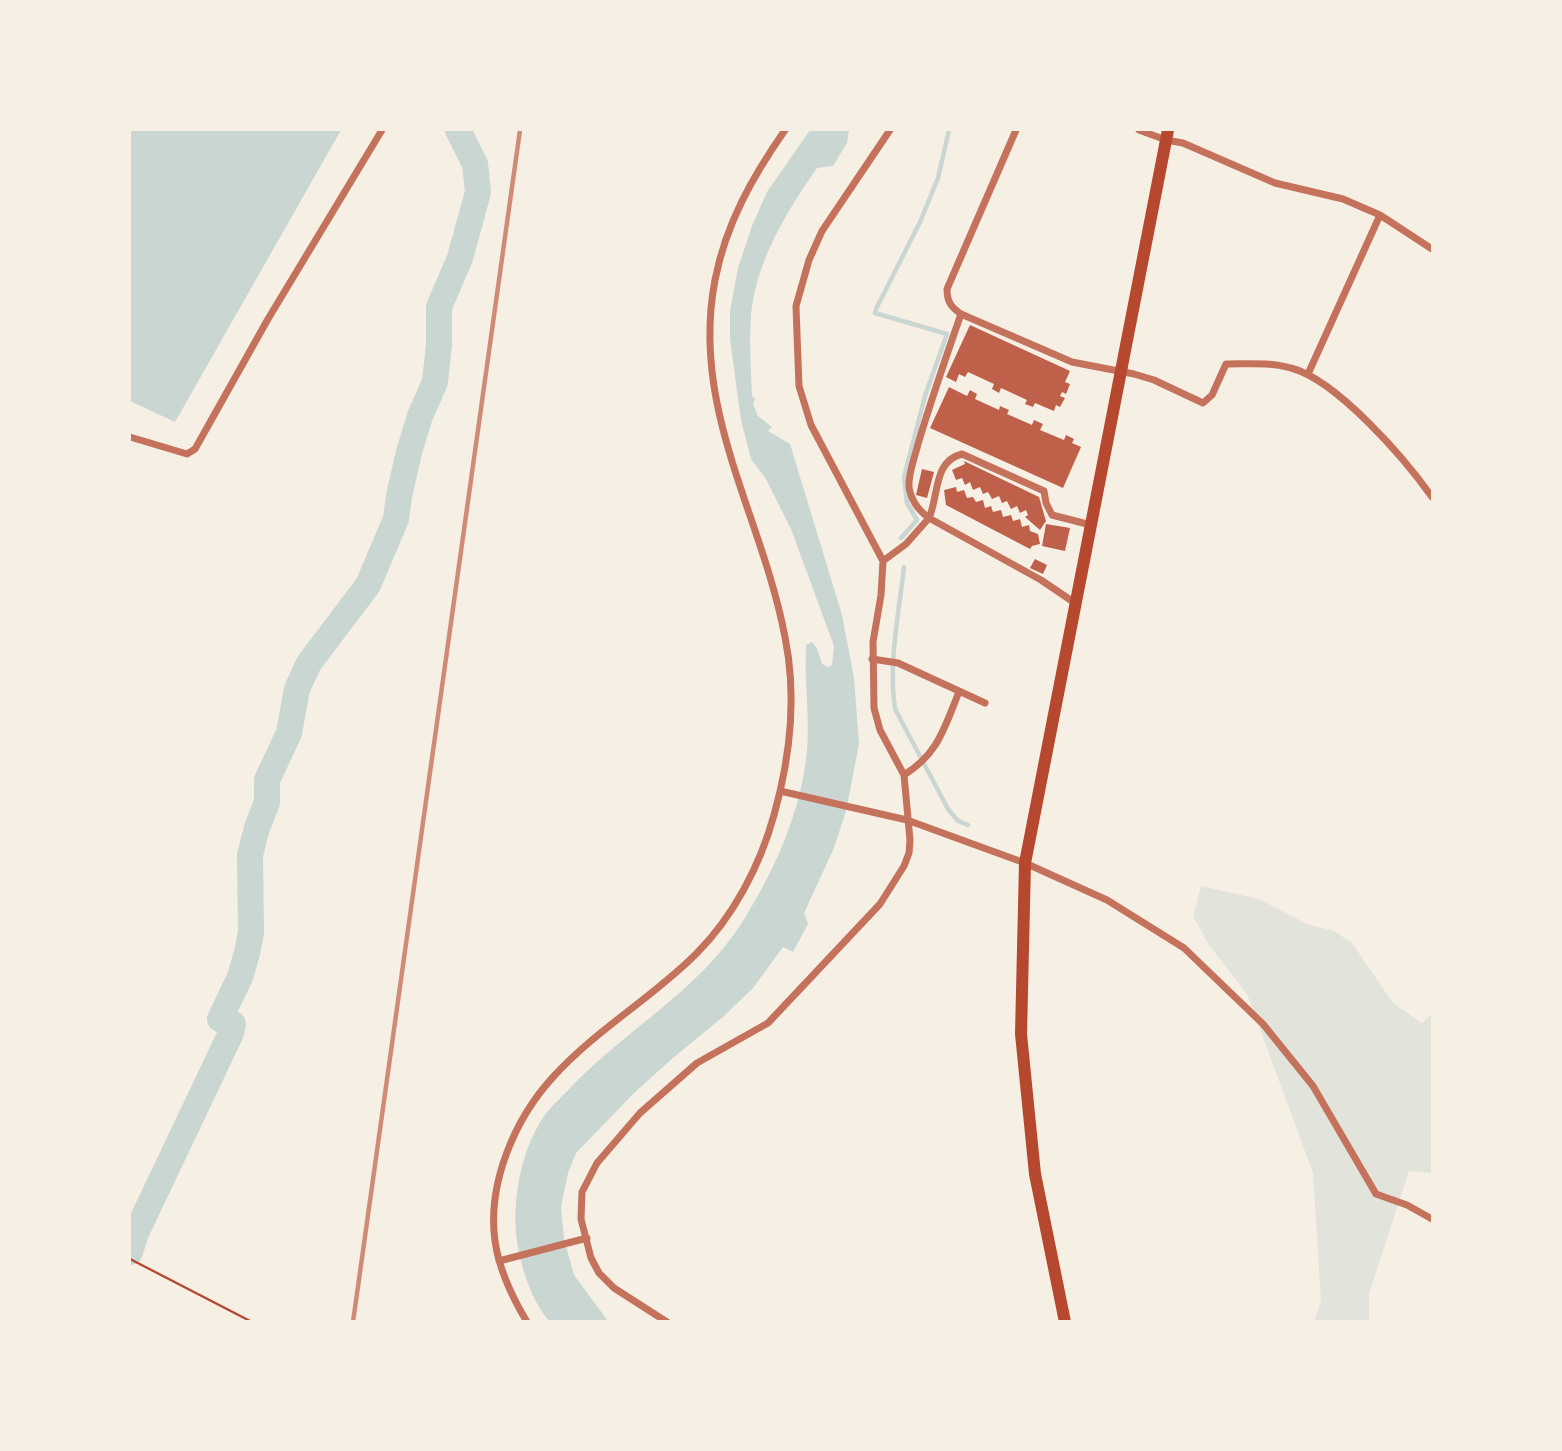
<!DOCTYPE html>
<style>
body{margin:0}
#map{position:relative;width:1562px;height:1451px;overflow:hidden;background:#f6efe4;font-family:Poppins,sans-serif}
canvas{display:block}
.frame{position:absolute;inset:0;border:131px solid #f6efe4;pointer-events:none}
</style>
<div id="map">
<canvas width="1562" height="1451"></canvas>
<div class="frame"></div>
</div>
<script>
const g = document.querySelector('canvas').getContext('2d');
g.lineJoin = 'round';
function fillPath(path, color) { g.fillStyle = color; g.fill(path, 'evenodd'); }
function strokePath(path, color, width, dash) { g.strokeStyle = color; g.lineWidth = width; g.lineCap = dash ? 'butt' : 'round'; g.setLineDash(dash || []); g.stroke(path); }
fillPath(new Path2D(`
 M1201,886L1259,899L1307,924L1334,931L1352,943L1393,1003L1422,1023L1432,1013V1173L1409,1171L1369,1294V1321H1314L1321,1301L1313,1173L1247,994L1209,945L1193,916Z`), '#e2e4dc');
fillPath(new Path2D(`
 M130,130H341L175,422L130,401Z
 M810,130H849L847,143L833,166L817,168C787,211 756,261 751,315C749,341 751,369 752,396L755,399L753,404L758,416L772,427L768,431L790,444L842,615L854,678L859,744L846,811L833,850L804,913L808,924L793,952L783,947L753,988L724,1016L674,1057L633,1094L576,1153L568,1173L561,1207L564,1239L574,1275L608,1321H549C530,1299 519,1262 516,1233C513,1195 522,1149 544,1116C552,1105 564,1095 573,1085C627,1029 699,990 741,924C774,872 801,813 807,751C810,716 804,681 806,645L812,642L817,648L822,664L828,667L832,665L834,646L791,529L766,479L751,459L741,420L730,339V311L738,268L752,226L767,192Z`), '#c9d6d2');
strokePath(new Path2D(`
 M901,538L917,520L907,503L904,477L925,396L947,334L875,313L876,309L920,222L938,178L949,130
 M904,567C899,613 888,663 895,709L948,809L958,821L968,825`), '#c9d6d2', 4.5);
strokePath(new Path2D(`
 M130,1252L136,1233L231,1033L233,1024L220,1019L240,977L247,953L251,932L250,855L257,828L267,802V780L289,733L297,689L309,663L368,585L396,519L399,496L409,452L420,416L435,382L439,344V307L460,258L478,192L475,164L458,130`), '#c9d6d2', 26);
fillPath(new Path2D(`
 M970,325L1070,371L1065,382L1070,384L1066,394L1062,392L1060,396L1065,398L1060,407L1056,405L1054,411L1035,403L1033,407L1025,404L1027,400L1001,388L999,393L992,389L994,384L968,372L965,377L959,374L956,382L946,377Z
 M949,387L967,396L970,390L977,394L975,399L999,410L1000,406L1009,410L1007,414L1032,425L1034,420L1043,424L1040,430L1064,440L1066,435L1074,439L1072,443L1081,447L1063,488L930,428Z
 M964,461L1039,497L1046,521L1040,530L1025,517L1028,515L1026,510L1020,513L1017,506L1011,509L1007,501L1002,503L999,496L992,499L988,492L983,494L980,487L973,490L970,482L965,485L962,478L956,480L952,470L965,464Z
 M922,469L934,472L927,498L916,495Z
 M956,487L957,492L964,490L967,498L973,497L976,502L983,500L985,508L991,506L993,512L1001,510L1003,517L1011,515L1013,521L1020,519L1022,527L1029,525L1030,531L1038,534L1040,544L1032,546L1030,549L946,505L944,490Z
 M1046,524L1070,528L1065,551L1042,546Z
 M1035,559L1047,565L1043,574L1030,568Z`), '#bf614a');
strokePath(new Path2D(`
 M130,1259L252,1322`), '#b5482f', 2.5);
strokePath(new Path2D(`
 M1016,130L947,289C947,302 951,307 961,314L1072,362L1134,374L1154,380L1203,403L1212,395L1226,364C1248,364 1270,362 1291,368C1337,380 1405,459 1432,497
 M1139,130L1166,140L1183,143L1275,183L1343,199L1380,215L1432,249
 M1308,374L1380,215
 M130,437L187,454L195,449L268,319L382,130
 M883,561L906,544L929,518C918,510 911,501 909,487C908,473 915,457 918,444C931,400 946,357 961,314
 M1075,603L1041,580L929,518C939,496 933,461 962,454L1044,491L1046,503L1052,515L1091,525
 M872,659L898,663L985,703
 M904,775C939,753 944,728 959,692
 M780,791L907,820L1025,863L1107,900L1184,948L1263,1024L1313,1086L1376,1194L1407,1205L1432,1219
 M499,1261L587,1238
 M527,1322C512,1297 499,1270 495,1241C487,1183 515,1118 554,1076C596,1030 652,998 696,954C733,917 760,866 774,815C790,758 797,696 785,637C762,515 690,409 715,280C726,223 753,176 785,130
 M667,1322L614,1288L599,1273L591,1258L581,1219L582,1192L597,1163L640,1113L697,1063L768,1023L880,904L904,866L909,853L910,840L904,775L880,730L874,708L873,642L881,595L883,561L811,425L799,386L797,334L796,306L809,260L822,231L890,130`), '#c5725c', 7);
strokePath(new Path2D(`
 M1065,1322L1035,1174L1021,1034L1025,863L1168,130`), '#b5482f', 12);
strokePath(new Path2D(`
 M353,1322L520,130`), '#cf8b77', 4.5);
</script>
